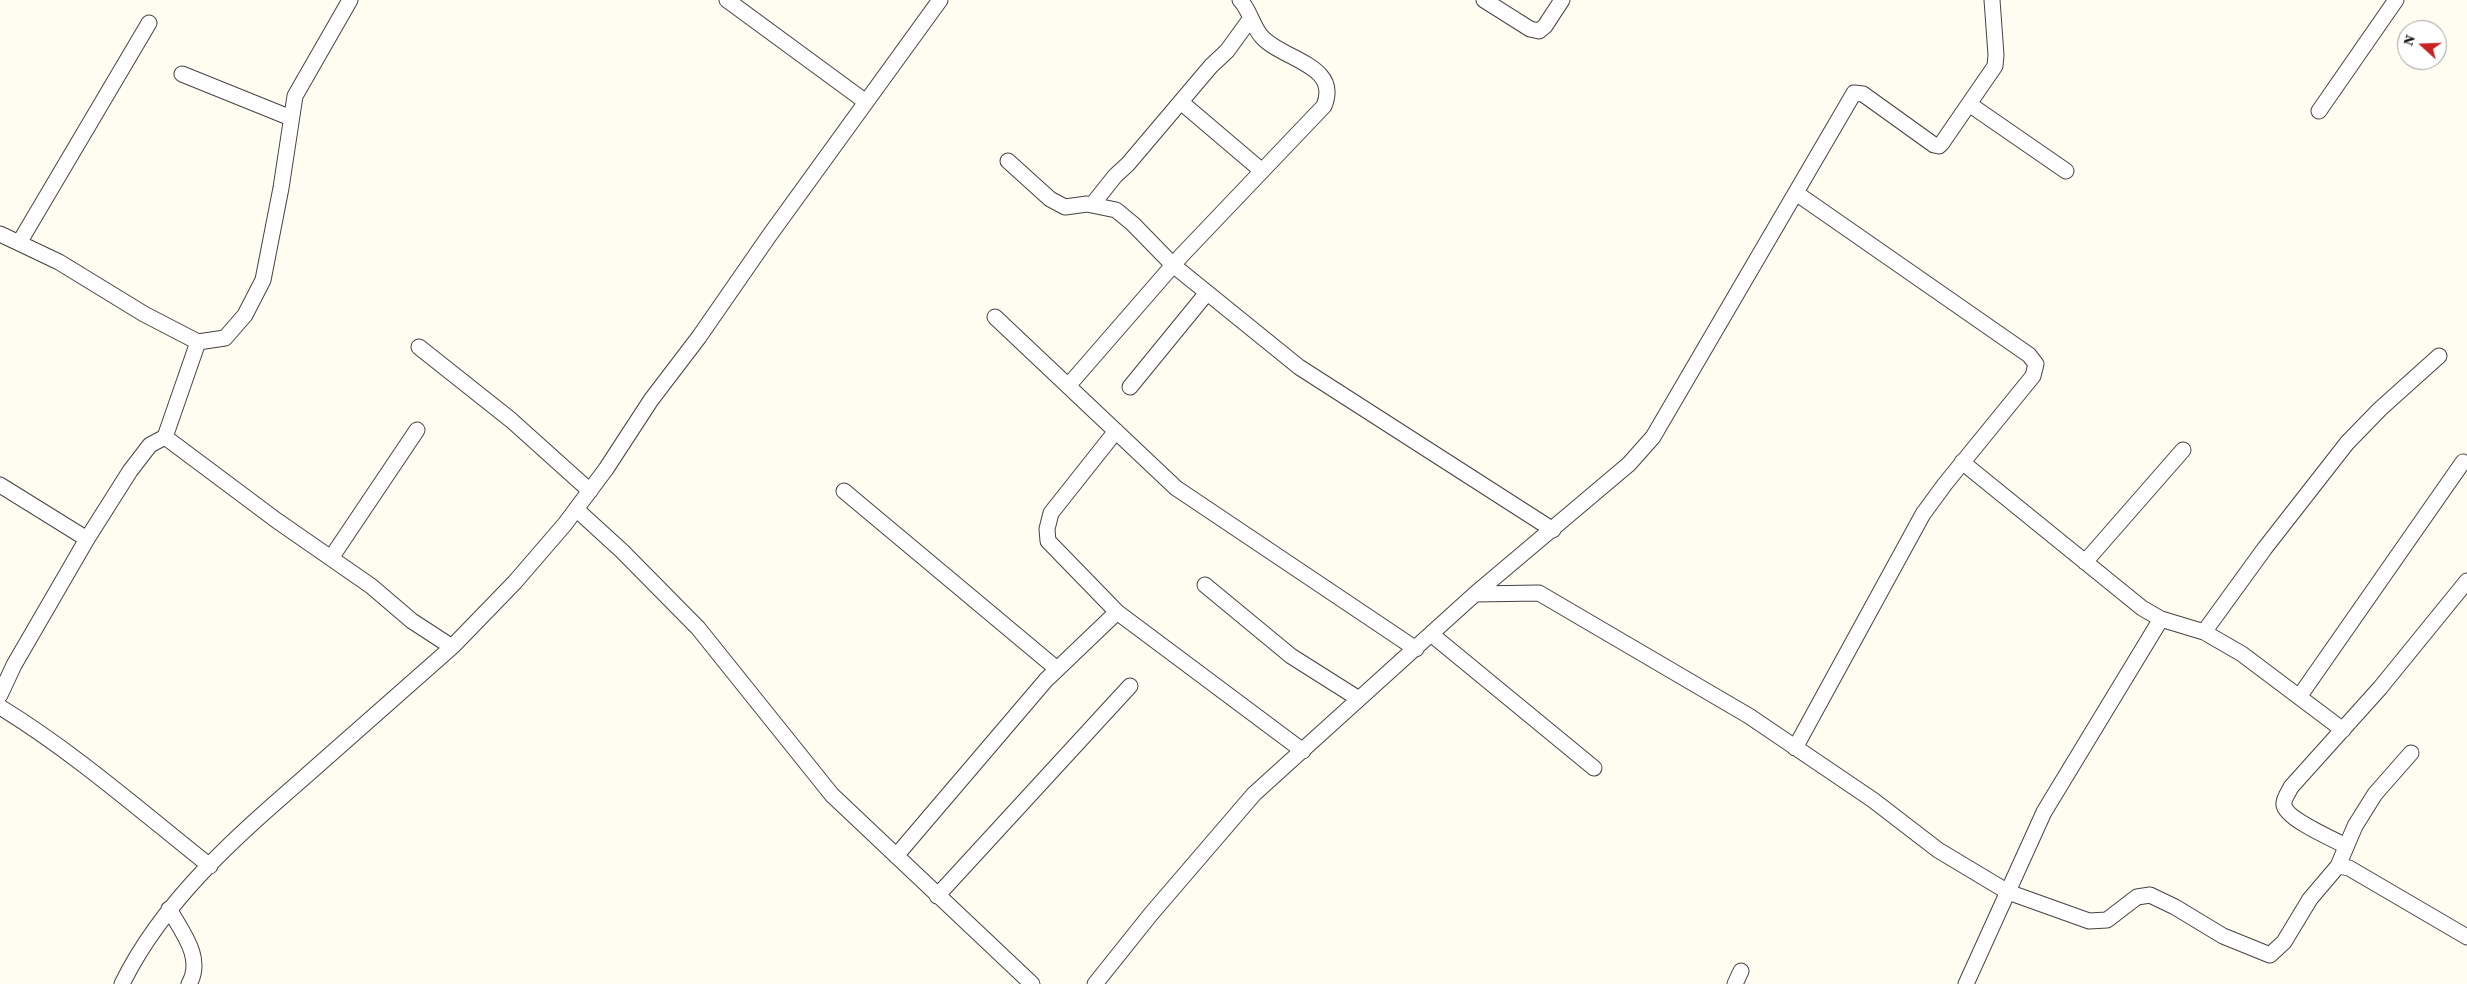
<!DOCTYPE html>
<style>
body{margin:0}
#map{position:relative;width:2467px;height:984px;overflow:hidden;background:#fffdf2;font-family:"Source Serif 4",serif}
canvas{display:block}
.north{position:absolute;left:2397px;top:20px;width:50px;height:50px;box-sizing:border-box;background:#fff;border:1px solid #9f9f9f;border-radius:50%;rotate:290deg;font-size:14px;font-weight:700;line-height:20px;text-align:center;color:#101010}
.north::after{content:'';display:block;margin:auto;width:18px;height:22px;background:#c52224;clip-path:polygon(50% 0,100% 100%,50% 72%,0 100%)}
</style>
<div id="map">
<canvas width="2467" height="984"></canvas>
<div class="north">N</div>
</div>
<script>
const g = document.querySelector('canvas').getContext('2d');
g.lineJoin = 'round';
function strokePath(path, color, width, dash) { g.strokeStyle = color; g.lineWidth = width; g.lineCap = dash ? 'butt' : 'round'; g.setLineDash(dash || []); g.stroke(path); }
const street = new Path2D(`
 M727,0L866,102
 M1484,0L1530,29L1539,31L1545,26L1562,0
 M182,74L291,118
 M1182,103L1262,171
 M1969,104L2066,171
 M2319,111L2396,0
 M1008,161L1050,199L1065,207L1087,204L1116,210L1133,224L1173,265L1299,367L1553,530
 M1092,205L1115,176L1128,164L1211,66L1227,51L1251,18
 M0,234L59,262L144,314L198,342L165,437
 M19,243L149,23
 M995,317L1176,488L1416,649
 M198,342L225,338L245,315L263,280L281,188L295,96L350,0
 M419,347L511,420L590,491
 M1068,386L1181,256L1324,106C1341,65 1283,60 1262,37C1252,26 1250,10 1240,0
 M1130,387L1206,294
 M1116,431L1051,513L1047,529L1048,541L1117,612L1303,751
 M1962,462L2142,608L2161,619L2204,632L2242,654L2343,730
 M0,485L87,539
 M844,491L1057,669
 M576,509L622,551L698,628L832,795L1032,984
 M331,558L417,430
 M2085,562L2183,450
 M1205,585L1291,656L1359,699
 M1475,594L1629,464L1653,437L1854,93L1863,94L1934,145L1939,146L1942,143L1995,66L1996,55L1992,0
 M2204,632L2265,548L2347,443L2380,409L2439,356
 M1431,634L1594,768
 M0,695L14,665L87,539L130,471L150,445L165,437L276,520L371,586L412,621L452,647L515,582L565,524L606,469L651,400L699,337L769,236L940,0
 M2299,697L2463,462
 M0,707C75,753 142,812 210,866
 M1795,748L1923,514L1945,484L2033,376L2036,364L2029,355L1796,193
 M2346,846C2333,839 2286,819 2284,805C2283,799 2289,792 2291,787L2380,688L2467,581
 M896,856L1046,680L1117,612
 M2338,866L2349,868L2467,937
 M937,896L1130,686
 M169,909C182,932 204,958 189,984
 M122,984C163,900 237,836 307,775C355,733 403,690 452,647
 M1095,984L1151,914L1254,794L1475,594L1539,593L1749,716L1873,800L1938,850L2008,892L2089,921L2107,920L2137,897L2150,895L2175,907L2223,936L2270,955L2284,942L2310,899L2338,866L2355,826L2375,794L2411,753
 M1735,984L1741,971
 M1966,984L2044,812L2161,619`);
strokePath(street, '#434343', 17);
strokePath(street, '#fff', 15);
</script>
